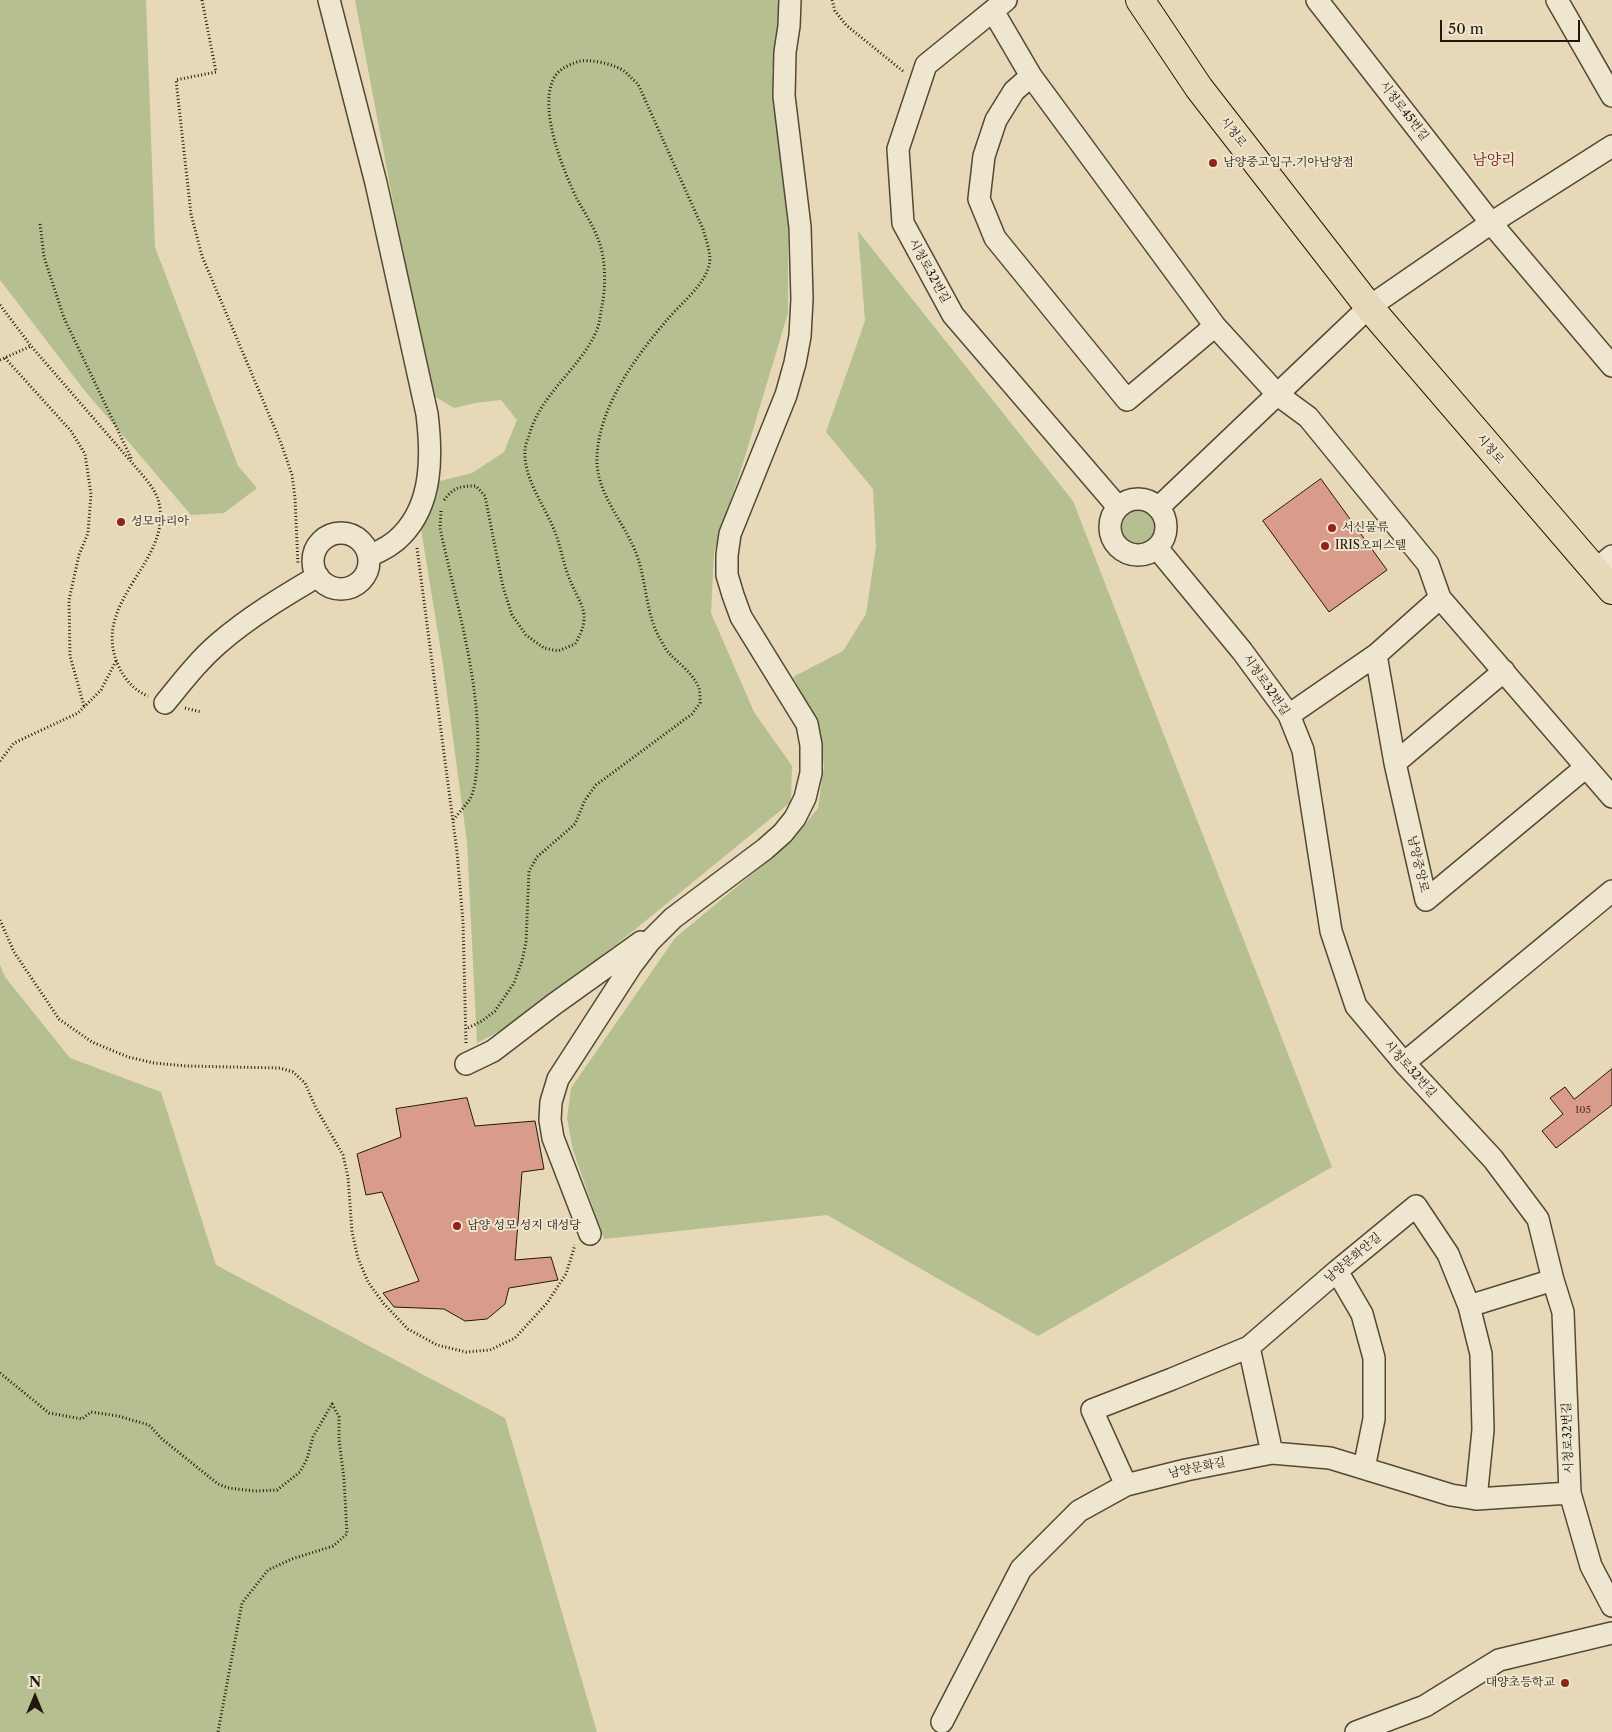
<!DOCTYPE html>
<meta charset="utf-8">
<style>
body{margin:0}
#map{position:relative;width:1612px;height:1732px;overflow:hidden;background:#e7d9b7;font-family:"Libre Caslon Text",serif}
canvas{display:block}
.north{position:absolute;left:10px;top:1672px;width:50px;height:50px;-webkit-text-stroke:4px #efe6d0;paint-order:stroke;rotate:0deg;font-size:14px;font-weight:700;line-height:20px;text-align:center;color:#23180b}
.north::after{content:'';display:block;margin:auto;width:18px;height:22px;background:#23180b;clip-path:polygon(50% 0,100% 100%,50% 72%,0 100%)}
.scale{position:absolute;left:1440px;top:20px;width:140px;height:22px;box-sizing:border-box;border:2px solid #23180b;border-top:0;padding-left:6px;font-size:15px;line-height:18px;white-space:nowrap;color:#23180b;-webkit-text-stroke:4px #efe6d0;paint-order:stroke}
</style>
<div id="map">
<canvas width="1612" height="1732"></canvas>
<div class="north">N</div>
<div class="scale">50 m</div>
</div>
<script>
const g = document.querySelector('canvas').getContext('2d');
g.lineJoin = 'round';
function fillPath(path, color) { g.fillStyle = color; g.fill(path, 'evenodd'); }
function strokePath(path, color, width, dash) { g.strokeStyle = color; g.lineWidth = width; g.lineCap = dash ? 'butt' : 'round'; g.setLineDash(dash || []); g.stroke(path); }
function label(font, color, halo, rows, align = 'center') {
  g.font = font + ' "Libre Caslon Text","Noto Serif KR",serif'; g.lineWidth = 4; g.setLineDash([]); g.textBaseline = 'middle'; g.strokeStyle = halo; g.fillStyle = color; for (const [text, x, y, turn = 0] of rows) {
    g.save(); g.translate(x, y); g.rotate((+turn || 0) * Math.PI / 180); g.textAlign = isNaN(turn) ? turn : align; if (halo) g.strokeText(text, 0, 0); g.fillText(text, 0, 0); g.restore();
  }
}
fillPath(new Path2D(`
 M0,0H146L155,247L238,466L257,488L224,513L191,515L85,391L0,280Z
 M355,0H781L772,74L788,188V313L743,463L714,552L711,613L754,712L792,766L791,802L633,931L519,1021L477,1043L467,842L443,664L420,523L436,482L472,473L504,452L517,420L501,400L475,403L454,408L429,393Z
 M858,231L1073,501L1332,1167L1038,1336L827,1215L604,1239L573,1150L567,1118L571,1088L675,938L792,841L818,808L824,766L819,728L793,677L843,651L866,614L876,547L873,489L826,432L865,321Z
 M1120 527a18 18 0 1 1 36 0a18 18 0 1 1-36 0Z
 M0,965L5,977L70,1058L161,1092L216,1265L505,1418L597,1732H0Z`), '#b5bf8f');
const building = new Path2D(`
 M1321,479L1387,570L1329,612L1263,521Z
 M1612,1069V1105L1556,1148L1542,1131L1563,1114L1550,1098L1565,1087L1574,1099Z
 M467,1098L475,1126L535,1121L544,1169L522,1172L515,1260L551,1257L558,1280L509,1288L505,1304L487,1319L465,1321L444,1309L394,1307L383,1293L419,1281L382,1192L366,1195L357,1154L401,1137L396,1109Z`);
fillPath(building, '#d99b8a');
strokePath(building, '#23180b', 1);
const minor = new Path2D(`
 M329,0L376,183L427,414C432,455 433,503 402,535C393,545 381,551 369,556
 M1006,0L926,65L898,149L903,223L953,315L1118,507
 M1317,0L1491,223L1612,366
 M1557,0L1612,96
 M993,11L1031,76L1215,326L1278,395L1308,417L1428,564L1440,598L1612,797
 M1031,76L1014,91L996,120L984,156L979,199L995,238L1127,400L1215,326
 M1110 527a28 28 0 1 1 56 0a28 28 0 1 1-56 0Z
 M1158,508L1369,307L1491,223L1612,146
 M313 561a28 28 0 1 1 56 0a28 28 0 1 1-56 0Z
 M1157,548L1242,651L1289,715L1303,750L1331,931L1356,1006L1404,1063L1493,1159L1538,1219L1553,1280L1563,1312L1570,1493L1591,1566L1612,1606
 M1595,570L1612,556
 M1376,655L1395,763L1426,900L1586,767
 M165,703C182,682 199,660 219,643C249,617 284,596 318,576
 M1289,715L1376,655L1440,598
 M1395,763L1504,671
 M1404,1063L1612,891
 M466,1064L493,1051L553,1005L641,942
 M590,1234L553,1138L550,1120L551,1102L558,1079L631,966L650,941L673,918L765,849L783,833L795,818L805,798L811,773V745L807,724L741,617L733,595L727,575V555L730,534L786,395L795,363L800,336L802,299L800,227L784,96L785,52L789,26L790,0
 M1337,1271L1362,1314L1374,1358V1419L1364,1468
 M1469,1306L1553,1280
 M1249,1347L1272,1453
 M1126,1485L1092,1410L1172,1379L1249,1347L1337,1271L1416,1206L1448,1254L1469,1306L1481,1354L1483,1430L1476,1499
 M942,1722L1021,1569L1079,1511L1126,1485L1186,1470L1272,1453L1330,1458L1451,1495L1476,1499L1570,1493
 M1356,1732L1425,1706L1499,1660L1612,1633`);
const major = new Path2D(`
 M1140,0L1199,88L1369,307L1612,590`);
strokePath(minor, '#544836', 24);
strokePath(major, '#23180b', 30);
strokePath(new Path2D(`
 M202,0L216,72L176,80L191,214L202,256L281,443L292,475L295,498L298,565
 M832,0L835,11L846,25L904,72
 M40,224L44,257L64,318L132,460
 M0,305L31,346L134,465C143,476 156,489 159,503C173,562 88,602 119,667C125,680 135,691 148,696
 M5,358L71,431L85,454L91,494L88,533L79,555L69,600L70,656L84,706
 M0,360L31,346
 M444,500C454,487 460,486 476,486L485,496L503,587L512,615L526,635L544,648L558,651L575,644C594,612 579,605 568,575C563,562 561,548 556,535C547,508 523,480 525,450C525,446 527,440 529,436C540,394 579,370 596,332C600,324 600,314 602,306C606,286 606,258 598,239C593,225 584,212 577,199C563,170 539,111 553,80C557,70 568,65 577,62C588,58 614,64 624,71C629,75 633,80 638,84L703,229C706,240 712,255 709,266C703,287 680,304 667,320C636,356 599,407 597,456C595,490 620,517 633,546C647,575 644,609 659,637C662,642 665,649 669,653C679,664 693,673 699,688C700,692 700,698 700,703L692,714L596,785L585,800L575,824L537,857L529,871L526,942L522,961L514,983L495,1011L482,1021L466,1029
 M441,511L440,528C456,603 483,689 477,766C476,776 475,790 470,799C465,806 459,813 453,820
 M417,548L457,852L463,922L466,1043
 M185,708L201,712
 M0,761L14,743L78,713L101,690L116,661
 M0,920L14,952L59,1019L92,1042L128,1057L154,1063L186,1066L280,1068L293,1072L305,1083L316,1108L343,1155L348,1177L352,1232L358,1258L368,1282L384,1304L408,1329L437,1345L466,1352L490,1350L515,1338L547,1303L566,1274L575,1245
 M0,1373L49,1413L82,1419L91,1412L118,1416L149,1425L162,1439L218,1484L228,1488L255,1491L277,1490L300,1472L307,1459L313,1437L332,1404L339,1417V1440L344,1479L347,1534L333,1546L292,1559L268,1570L242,1603L218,1732`), '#23180b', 3, [1, 2.5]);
strokePath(minor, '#efe6d0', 21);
strokePath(major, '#e7d9b7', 28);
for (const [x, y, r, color] of [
 [1213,163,5,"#8f2418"],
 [121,522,5,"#8f2418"],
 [1332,528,5,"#8f2418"],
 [1325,546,5,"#8f2418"],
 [457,1226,5,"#8f2418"],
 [1565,1683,5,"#8f2418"]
]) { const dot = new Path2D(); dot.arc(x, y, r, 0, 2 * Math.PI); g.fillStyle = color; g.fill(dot); strokePath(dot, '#efe6d0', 2); }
label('10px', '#50392b', null, [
 ["105",1583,1110]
]);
label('12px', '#23180b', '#efe6d0', [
 ["시청로45번길",1404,111,52],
 ["시청로",1233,132,52],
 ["시청로32번길",929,271,61],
 ["시청로",1490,449,49],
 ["시청로32번길",1266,685,55],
 ["남양중앙로",1418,864,77],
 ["시청로32번길",1410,1069,48],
 ["남양문화안길",1353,1258,-40],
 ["시청로32번길",1568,1438,-92],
 ["남양문화길",1197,1468,-12]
]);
label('12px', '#23180b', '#efe6d0', [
 ["남양중고입구.기아남양점",1223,163],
 ["성모마리아",131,522],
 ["서신물류",1342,528],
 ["IRIS오피스텔",1335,546],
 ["남양 성모 성지 대성당",467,1226],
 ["대양초등학교",1555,1683,"right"]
], 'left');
label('15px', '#7a1f14', '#efe6d0', [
 ["남양리",1494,161]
]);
</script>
